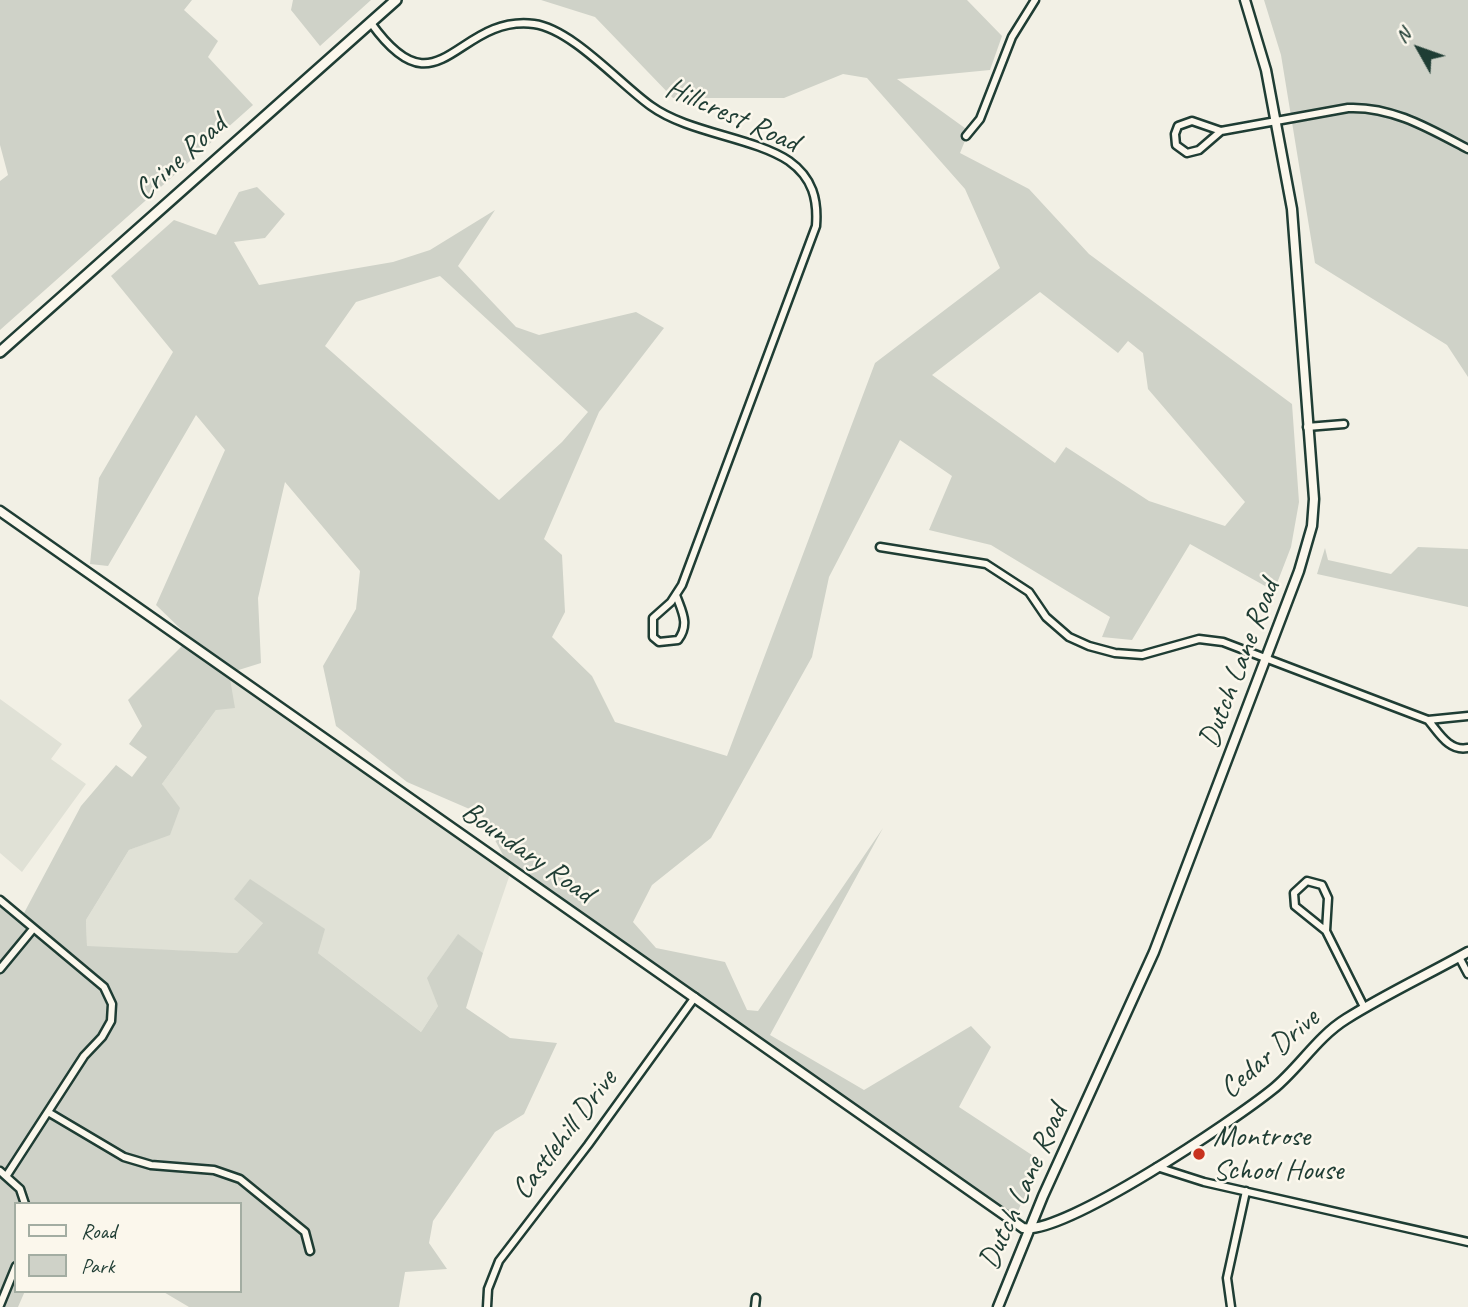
<!DOCTYPE html>
<style>
body{margin:0}
#map{position:relative;width:1468px;height:1307px;overflow:hidden;background:#f2f0e5;font-family:Caveat,sans-serif}
canvas{display:block}
.legend{position:absolute;left:14px;top:1202px;width:228px;height:91px;box-sizing:border-box;background:#fbf7ec;border:2px solid #a3ada2;margin:0;padding:9px 12px;list-style:none;font-size:21px;color:#1f3d34}
.legend li{display:flex;align-items:center;gap:14px;height:35px}
.legend b{width:35px;border:2px solid #a3ada2}
.north{position:absolute;left:1384px;top:14px;width:70px;height:70px;-webkit-text-stroke:5px #fbf7ec;paint-order:stroke;rotate:310deg;font-size:19px;font-weight:700;line-height:28px;text-align:center;color:#1f3d34}
.north::after{content:'';display:block;margin:auto;width:24px;height:32px;background:#1f3d34;clip-path:polygon(50% 0,100% 100%,50% 72%,0 100%)}
</style>
<div id="map">
<canvas width="1468" height="1307"></canvas>
<ul class="legend">
<li><b style="height:9px;background:#fbf7ec"></b>Road</li>
<li><b style="height:19px;background:#cfd2c8"></b>Park</li>
</ul>
<div class="north">N</div>
</div>
<script>
const g = document.querySelector('canvas').getContext('2d');
g.lineJoin = 'round';
function fillPath(path, color) { g.fillStyle = color; g.fill(path, 'evenodd'); }
function strokePath(path, color, width, dash) { g.strokeStyle = color; g.lineWidth = width; g.lineCap = dash ? 'butt' : 'round'; g.setLineDash(dash || []); g.stroke(path); }
function label(font, color, halo, rows, align = 'center') {
  g.font = font + ' Caveat,sans-serif'; g.lineWidth = 5; g.setLineDash([]); g.textBaseline = 'middle'; g.strokeStyle = halo; g.fillStyle = color; for (const [text, x, y, turn = 0] of rows) {
    g.save(); g.translate(x, y); g.rotate((+turn || 0) * Math.PI / 180); g.textAlign = isNaN(turn) ? turn : align; if (halo) g.strokeText(text, 0, 0); g.fillText(text, 0, 0); g.restore();
  }
}
fillPath(new Path2D(`
 M230,672L510,874L483,953L458,935L438,1006L421,1032L318,953L263,923L237,953L87,947L86,920L129,850L170,834L162,784L216,710Z
 M0,699L62,744L51,759L86,784L22,872L0,853Z`), '#e0e1d6');
fillPath(new Path2D(`
 M0,0H192L184,10L218,41L208,57L253,105L0,330V181L8,175L0,145Z
 M293,0H371L320,46L291,10Z
 M541,0H967L1002,36L990,70L897,79L969,131L960,153L1029,189L1089,254L1292,404L1299,502L1291,547L1274,591L1190,544L1132,640L1102,637L1110,617L991,545L929,530L952,476L900,440L829,577L812,657L711,838L652,885L633,922L656,948L725,962L747,1010L758,1011L883,828L770,1035L864,1090L971,1026L991,1047L959,1107L1041,1161L1016,1215L937,1167L511,870L481,814L407,782L336,726L323,666L356,609L360,571L285,482L258,598L261,663L229,673L235,708L216,710L162,784L180,808L170,835L129,850L86,920L87,946L237,953L263,923L234,899L250,879L325,929L318,953L421,1032L438,1006L427,978L458,934L483,953L466,1008L510,1038L557,1043L524,1114L495,1132L433,1221L429,1243L447,1269L405,1272L399,1307H189L162,1291H240V1204H16V1291H25L18,1307H0V901L24,913L81,806L116,765L132,777L147,757L129,744L142,726L128,700L190,638L156,605L225,450L196,415L108,566L90,564L99,478L173,352L111,276L174,220L216,235L239,192L257,187L285,214L265,238L234,242L259,285L393,262L430,250L495,210L458,266L516,327L539,335L636,312L664,328L599,412L544,539L562,555L565,612L552,637L592,676L615,722L727,756L875,363L1000,268L965,189L867,78L843,74L784,98H673L595,17ZM440,276L588,412L562,442L499,500L325,346L356,302ZM1040,292L1118,353L1128,341L1143,353L1148,389L1245,502L1225,526L1149,501L1066,447L1055,463L932,375Z
 M1264,0H1468V377L1447,345L1315,263L1281,55Z
 M1418,547L1468,549V607L1317,574L1325,548L1328,560L1391,574Z`), '#cfd2c8');
const minor = new Path2D(`
 M371,23C439,118 456,14 534,24C572,29 620,84 651,106C688,133 753,137 789,161C813,178 818,200 816,226L682,585L671,602L653,618V637L659,642L678,640C690,624 682,612 676,595
 M1192,121L1221,131L1199,150L1187,153L1176,145L1175,134L1178,126Z
 M1221,131L1348,108C1392,106 1430,129 1468,149
 M966,136L980,119L1012,37L1035,0
 M1307,427L1344,424
 M880,547L986,564L1029,592L1046,617L1069,637L1089,646L1115,653L1142,655L1199,639L1223,642L1428,720
 M1468,716L1428,720C1439,733 1449,752 1468,748
 M1307,881L1322,885L1328,898L1326,931L1295,906L1294,893Z
 M0,900L104,987L112,1004L111,1021L102,1037L84,1056L7,1175
 M1326,931L1364,1007
 M1459,957L1468,974
 M0,969L33,929
 M48,1112L124,1157L151,1165L214,1170L240,1179L305,1232L310,1251
 M1157,1167L1204,1182L1468,1242
 M0,1171L20,1189L25,1204
 M0,1305L16,1266
 M487,1307L488,1289L499,1261L588,1145L695,997
 M755,1307L756,1298
 M1231,1307L1227,1278L1246,1191`);
const tertiary = new Path2D(`
 M0,511L1023,1228C1063,1236 1236,1119 1273,1089C1299,1068 1317,1037 1346,1019C1386,994 1427,975 1468,952
 M998,1307L1043,1196L1154,952L1299,571L1312,526L1314,499L1292,209L1266,70L1245,0`);
const secondary = new Path2D(`
 M0,352L396,0`);
strokePath(minor, '#1f3d34', 11);
strokePath(tertiary, '#1f3d34', 13);
strokePath(secondary, '#1f3d34', 14);
strokePath(minor, '#fbf7ec', 6);
strokePath(tertiary, '#fbf7ec', 8);
strokePath(secondary, '#fbf7ec', 9);
for (const [x, y, r, color] of [
 [1199,1154,7,"#c8321e"]
]) { const dot = new Path2D(); dot.arc(x, y, r, 0, 2 * Math.PI); g.fillStyle = color; g.fill(dot); strokePath(dot, '#fbf7ec', 2.5); }
label('30px', '#1f3d34', '#fbf7ec', [
 ["Hillcrest Road",732,116,24],
 ["Crine Road",181,158,-42],
 ["Dutch Lane Road",1240,664,-69],
 ["Boundary Road",527,853,35],
 ["Cedar Drive",1270,1054,-41],
 ["Castlehill Drive",565,1135,-53],
 ["Dutch Lane Road",1024,1187,-66]
]);
label('30px', '#1f3d34', '#fbf7ec', [
 ["Montrose",1213,1137],
 ["School House",1213,1171]
], 'left');
</script>
